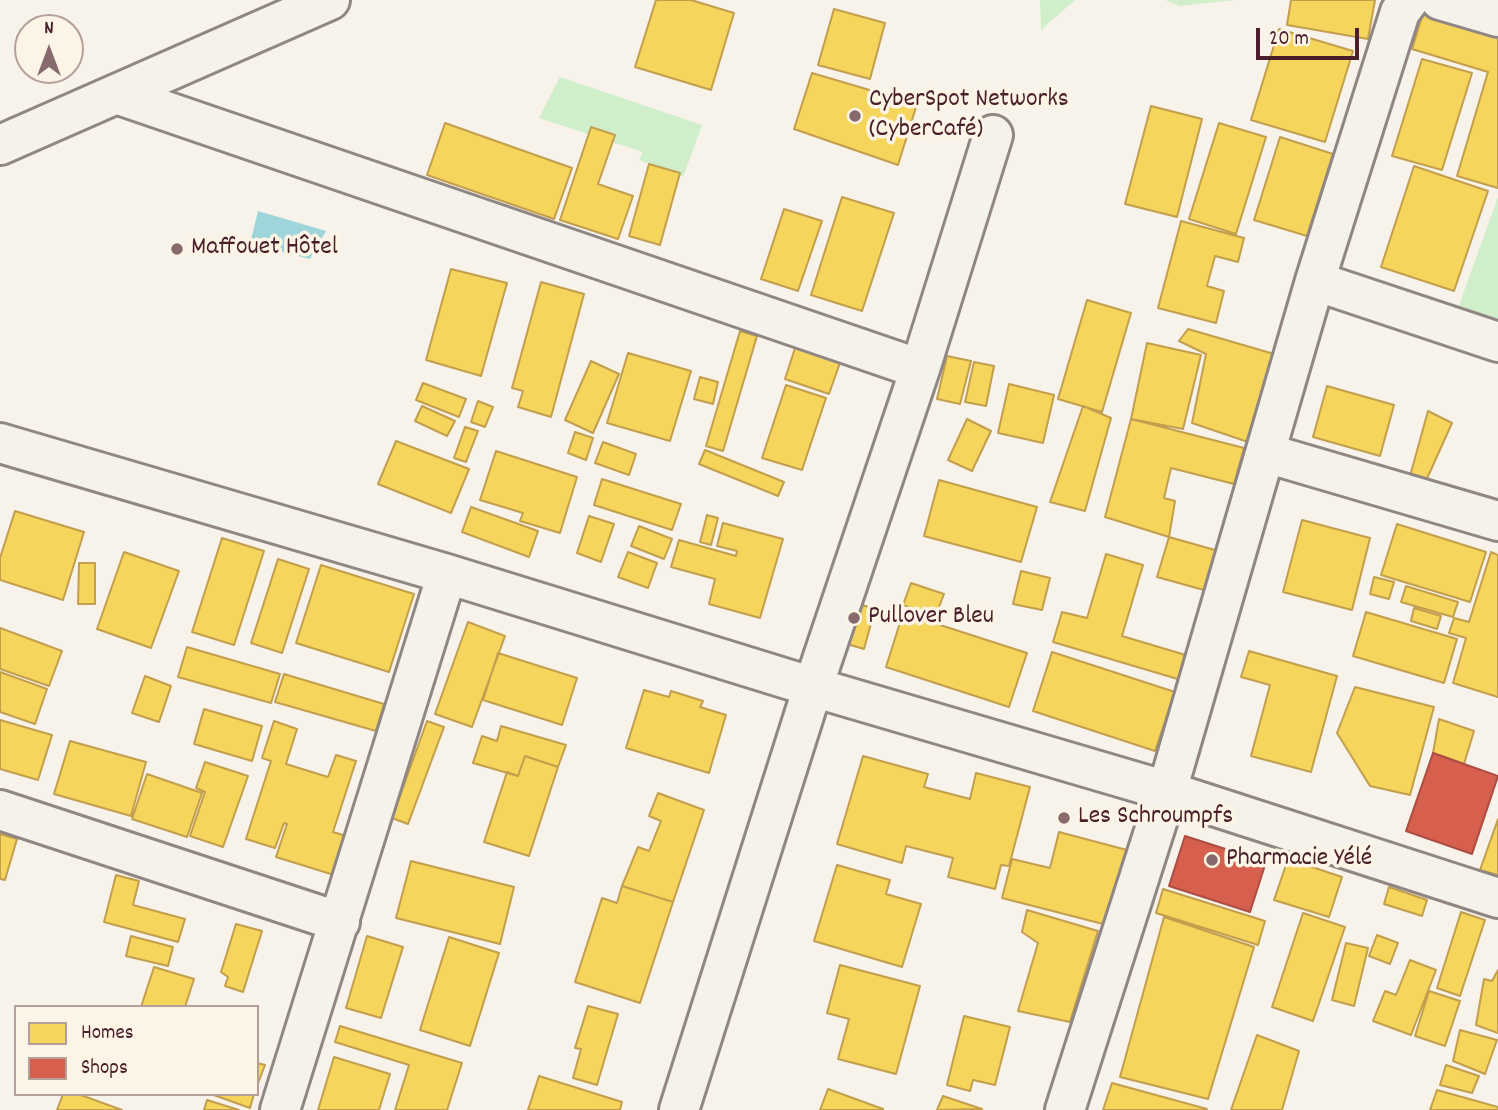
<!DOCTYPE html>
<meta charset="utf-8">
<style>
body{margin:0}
#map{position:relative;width:1498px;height:1110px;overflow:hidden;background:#f7f3ea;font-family:Dekko,sans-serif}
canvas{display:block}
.legend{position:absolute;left:14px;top:1005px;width:245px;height:91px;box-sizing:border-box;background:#fcf5e5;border:2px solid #b59f9b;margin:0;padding:9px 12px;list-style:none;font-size:21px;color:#4a1f2b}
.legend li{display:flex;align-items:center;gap:14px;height:35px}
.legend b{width:35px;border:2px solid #b59f9b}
.north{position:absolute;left:14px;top:14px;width:70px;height:70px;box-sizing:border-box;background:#fcf5e5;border:2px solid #b59f9b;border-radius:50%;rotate:0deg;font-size:19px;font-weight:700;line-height:28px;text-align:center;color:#4a1f2b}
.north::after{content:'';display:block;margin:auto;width:24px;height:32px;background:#87696e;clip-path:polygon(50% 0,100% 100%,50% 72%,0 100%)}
.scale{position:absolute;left:1256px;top:28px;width:103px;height:32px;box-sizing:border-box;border:4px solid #4a1f2b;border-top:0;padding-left:9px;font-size:21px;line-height:24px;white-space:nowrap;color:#4a1f2b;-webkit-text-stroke:5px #fcf5e5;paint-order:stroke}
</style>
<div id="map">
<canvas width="1498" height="1110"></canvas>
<ul class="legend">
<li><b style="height:19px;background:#f6d55c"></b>Homes</li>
<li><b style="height:19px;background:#d6604d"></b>Shops</li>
</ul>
<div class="north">N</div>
<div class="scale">20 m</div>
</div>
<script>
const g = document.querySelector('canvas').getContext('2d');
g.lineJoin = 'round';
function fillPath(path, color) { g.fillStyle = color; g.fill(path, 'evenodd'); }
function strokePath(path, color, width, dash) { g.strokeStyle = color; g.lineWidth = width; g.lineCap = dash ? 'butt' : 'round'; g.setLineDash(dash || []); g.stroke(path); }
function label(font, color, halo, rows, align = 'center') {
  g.font = font + ' Dekko,sans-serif'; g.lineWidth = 7; g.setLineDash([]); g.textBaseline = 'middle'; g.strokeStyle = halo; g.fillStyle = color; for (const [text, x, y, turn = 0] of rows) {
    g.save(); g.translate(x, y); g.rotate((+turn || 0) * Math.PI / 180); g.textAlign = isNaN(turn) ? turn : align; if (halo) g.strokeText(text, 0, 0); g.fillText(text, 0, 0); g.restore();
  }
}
fillPath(new Path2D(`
 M1040,0H1075L1041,30Z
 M1165,0H1235L1180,6Z
 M560,77L702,125L683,177L639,160L643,152L539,118Z
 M1498,197V334L1454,319Z`), '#d0eeca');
fillPath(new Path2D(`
 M258,211L326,231L310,259L250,244Z`), '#9ed5da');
const homes = new Path2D(`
 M656,0H691L734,13L711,90L635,67Z
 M1291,0H1375L1368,39L1287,25Z
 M1426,4L1498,25V188L1457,176L1488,72L1412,49Z
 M834,9L885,23L870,79L818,65Z
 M1279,29L1353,51L1325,142L1251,120Z
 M1422,59L1472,73L1442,170L1392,156Z
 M812,73L917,104L898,165L794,129Z
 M1151,106L1202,119L1177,217L1125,204Z
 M445,123L572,168L554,219L427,175Z
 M1219,123L1266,137L1236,234L1189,219Z
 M591,127L615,135L598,184L633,196L618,239L560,220Z
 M1280,137L1333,154L1307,236L1254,220Z
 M649,164L680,173L660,245L629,236Z
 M1414,166L1488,191L1454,291L1381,267Z
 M842,197L894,213L862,311L811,295Z
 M784,209L822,221L798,291L761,279Z
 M1181,221L1244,238L1238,262L1215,256L1207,286L1224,291L1216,323L1158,308Z
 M451,269L507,283L481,376L426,360Z
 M541,282L584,294L551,417L518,407L523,391L512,388Z
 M1087,300L1131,313L1102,412L1058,399Z
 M1188,329L1281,356L1251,443L1192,423L1206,354L1179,341Z
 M740,331L757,336L723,451L706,446Z
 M1147,343L1201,355L1183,429L1131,419Z
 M796,345L841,360L829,394L785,379Z
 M628,353L691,371L670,441L607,423Z
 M947,356L971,361L960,404L937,399Z
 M591,361L619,374L593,433L565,420Z
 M974,362L994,366L986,406L965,402Z
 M700,377L718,382L713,404L694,399Z
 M423,383L466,399L459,417L416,400Z
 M1009,384L1054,395L1043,443L998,433Z
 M786,385L826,398L802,470L762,458Z
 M1327,386L1394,405L1380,456L1313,437Z
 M478,401L493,407L485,427L471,422Z
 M422,406L455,421L447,436L415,421Z
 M1083,406L1111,418L1085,511L1050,502Z
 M1428,411L1452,423L1425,483L1410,476Z
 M967,419L991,431L972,471L948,460Z
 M1131,419L1244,448L1234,484L1171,468L1164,498L1175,501L1169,537L1105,517Z
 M465,427L478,431L466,462L454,458Z
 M575,432L593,438L586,460L568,453Z
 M396,441L469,469L451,513L378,484Z
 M603,442L636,454L629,475L595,463Z
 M705,450L784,482L778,496L699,464Z
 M496,451L577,477L560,533L520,521L523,513L480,500Z
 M602,479L681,504L672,530L594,505Z
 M939,480L1037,507L1021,562L924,536Z
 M471,507L538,531L529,557L462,532Z
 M15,511L84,532L63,600L0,580V558Z
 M707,515L718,518L711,545L700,542Z
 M589,516L614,524L601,562L577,553Z
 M1302,520L1370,538L1352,610L1283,592Z
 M723,523L783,539L760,618L709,604L715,579L671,567L679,540L736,556L737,551L717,546Z
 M1397,524L1486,552L1470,602L1381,575Z
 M639,526L672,539L664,559L631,546Z
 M1169,537L1222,552L1211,592L1157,577Z
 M222,538L264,551L234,645L192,632Z
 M124,552L179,571L151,648L97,629Z
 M628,552L657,563L648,588L618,577Z
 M1491,552L1498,555V697L1453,683L1466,638L1449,633L1454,618L1469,622Z
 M1106,554L1143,565L1122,636L1189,656L1181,680L1053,642L1062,612L1087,618Z
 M278,559L309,569L282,653L251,643Z
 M79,563H95V604H78Z
 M321,565L414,594L389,672L296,643Z
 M1021,571L1050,578L1042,610L1013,604Z
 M1374,577L1394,582L1389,599L1370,594Z
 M911,583L944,594L935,617L903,605Z
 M1406,586L1458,602L1453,617L1401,602Z
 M859,604L875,609L864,649L847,644Z
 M1414,608L1441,616L1437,629L1411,621Z
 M1366,612L1457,639L1444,683L1353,656Z
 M903,613L1027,653L1009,707L886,667Z
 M468,622L505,636L472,727L435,714Z
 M0,628L62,651L49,686L0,669Z
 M187,647L280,674L271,703L178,677Z
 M1249,651L1337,676L1311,772L1251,756L1270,685L1241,677Z
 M1052,652L1175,692L1155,751L1033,711Z
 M498,653L577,678L562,725L483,700Z
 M0,672L47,689L35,724L0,712Z
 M284,674L384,704L376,731L275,702Z
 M145,676L171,686L159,722L132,713Z
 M1355,687L1434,707L1410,795L1370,786L1337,733Z
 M644,690L669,697L671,691L703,701L700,707L726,715L709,773L626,748Z
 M204,709L262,726L252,761L194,744Z
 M1439,719L1474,731L1464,764L1433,753Z
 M0,720L52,735L38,780L0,769Z
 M274,721L297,729L286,764L328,777L336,755L356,761L333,832L346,836L334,875L276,857L287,824L284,823L275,848L246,839L271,761L262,758Z
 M427,721L444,727L408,824L392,818Z
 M501,726L566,745L558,767L525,756L518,776L473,763L482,736L497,741Z
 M70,741L146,762L131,816L54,794Z
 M525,756L558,767L529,856L484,842L507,772L518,776Z
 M863,756L928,774L924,787L970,799L976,773L1030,787L1009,866L1001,865L995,889L948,877L953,858L906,846L902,863L837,844Z
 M205,762L248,776L223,847L190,836L205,792L196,788Z
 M147,774L202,793L187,837L132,819Z
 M658,793L704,810L673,902L622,886L638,847L649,851L661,821L649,816Z
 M1498,819V875L1480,870Z
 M1059,832L1127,850L1107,925L1002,898L1012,859L1050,868Z
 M0,834L17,839L5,880L0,879Z
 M1288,859L1342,877L1329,917L1274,900Z
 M411,861L514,887L500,944L396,918Z
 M837,865L890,880L886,894L921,904L902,967L814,941Z
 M116,875L139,881L133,905L185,919L178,942L104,922Z
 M622,886L673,902L640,1003L575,982L602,898L617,903Z
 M1389,887L1427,900L1422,916L1384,904Z
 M1163,889L1265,921L1258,945L1156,913Z
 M1027,910L1098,931L1070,1022L1018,1011L1038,943L1022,932Z
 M1461,912L1485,920L1460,996L1437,988Z
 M1303,913L1345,927L1313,1021L1272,1007Z
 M1164,917L1254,947L1208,1099L1120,1077Z
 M236,924L262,931L243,992L225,986L228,977L221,972Z
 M1377,935L1398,943L1390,964L1369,956Z
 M131,936L173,947L168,966L126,956Z
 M367,936L403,947L381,1018L346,1008Z
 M449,937L499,953L470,1046L420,1030Z
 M1346,943L1368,948L1354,1006L1332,1000Z
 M1410,960L1436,970L1411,1035L1373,1021L1385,991L1396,995Z
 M840,965L920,986L896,1074L838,1059L849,1019L827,1013Z
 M154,967L194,979L185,1007H141Z
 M1498,970V1033L1476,1025L1484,979L1492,981Z
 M1429,991L1460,1001L1445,1046L1415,1036Z
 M588,1006L618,1014L597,1085L573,1078L581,1049L575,1048Z
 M964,1016L1010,1027L995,1085L973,1080L970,1091L947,1085Z
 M340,1026L462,1063L447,1110H395L409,1065L335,1042Z
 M1460,1030L1497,1040L1485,1074L1453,1061Z
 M1257,1035L1299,1051L1282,1110H1231Z
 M334,1057L390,1074L379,1110H318Z
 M257,1063L265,1065L257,1086Z
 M1446,1065L1479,1076L1472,1093L1440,1085Z
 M539,1076L622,1102L620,1110H528Z
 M1112,1083L1207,1109L1206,1110H1103Z
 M828,1089L883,1109V1110H820Z
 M1437,1090L1498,1107V1110H1430Z
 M63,1094H78L122,1110H57Z
 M211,1094H254L250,1108Z
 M943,1096L982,1109L937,1110Z
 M207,1100L239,1110H204Z`);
fillPath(homes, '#f6d55c');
strokePath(homes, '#c29e4d', 2);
const shops = new Path2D(`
 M1433,753L1498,776L1472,854L1406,831Z
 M1185,836L1266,862L1250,912L1169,886Z`);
fillPath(shops, '#d6604d');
strokePath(shops, '#ac4c43', 2);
const minor = new Path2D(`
 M1440,0L1498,17
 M119,95L920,369
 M1315,281L1498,342
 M0,443L447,574L813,687L1167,791L1498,898
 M1266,453L1498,521
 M0,810L340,922
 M280,1110L447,574
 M679,1110L813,687L920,369L993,135
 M1065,1110L1167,791L1315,281L1400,12L1409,0`);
const major = new Path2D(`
 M0,145L330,0`);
strokePath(minor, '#908684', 44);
strokePath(major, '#908684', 44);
strokePath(minor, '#f5f2ec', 38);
strokePath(major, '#f5f2ec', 38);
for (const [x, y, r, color] of [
 [855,116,7,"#87696e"],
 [177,249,7,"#87696e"],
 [854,618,7,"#87696e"],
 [1064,818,7,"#87696e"],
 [1212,860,7,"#87696e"]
]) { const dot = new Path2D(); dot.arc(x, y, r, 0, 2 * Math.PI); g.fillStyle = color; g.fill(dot); strokePath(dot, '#fcf5e5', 2.5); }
label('26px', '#4a1f2b', '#fcf5e5', [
 ["CyberSpot Networks",869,101],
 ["(CyberCafé)",869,131],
 ["Maffouet Hôtel",191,249],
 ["Pullover Bleu",868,618],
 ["Les Schroumpfs",1078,818],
 ["Pharmacie Yélé",1226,860]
], 'left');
</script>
